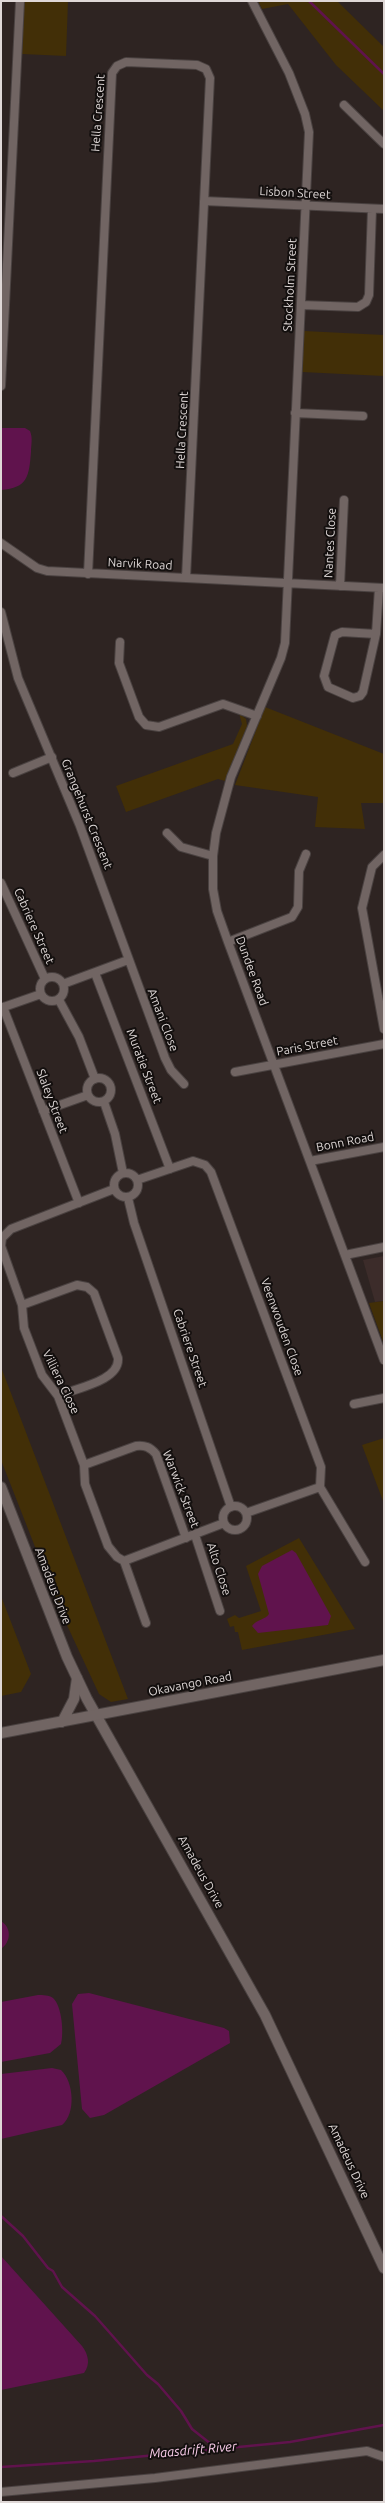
<!DOCTYPE html>
<style>
body{margin:0}
#map{position:relative;width:385px;height:2503px;overflow:hidden;background:#2e2422;font-family:Ubuntu,sans-serif}
canvas{display:block}
.frame{position:absolute;inset:0;border:2px solid #dfd8d7;pointer-events:none}
</style>
<div id="map">
<canvas width="385" height="2503"></canvas>
<div class="frame"></div>
</div>
<script>
const g = document.querySelector('canvas').getContext('2d');
g.lineJoin = 'round';
function fillPath(path, color) { g.fillStyle = color; g.fill(path, 'evenodd'); }
function strokePath(path, color, width, dash) { g.strokeStyle = color; g.lineWidth = width; g.lineCap = dash ? 'butt' : 'round'; g.setLineDash(dash || []); g.stroke(path); }
function label(font, color, halo, rows, align = 'center') {
  g.font = font + ' Ubuntu,sans-serif'; g.lineWidth = 4; g.setLineDash([]); g.textBaseline = 'middle'; g.strokeStyle = halo; g.fillStyle = color; for (const [text, x, y, turn = 0] of rows) {
    g.save(); g.translate(x, y); g.rotate((+turn || 0) * Math.PI / 180); g.textAlign = isNaN(turn) ? turn : align; if (halo) g.strokeText(text, 0, 0); g.fillText(text, 0, 0); g.restore();
  }
}
fillPath(new Path2D(`
 M384,1256V1301L375,1302L363,1260Z`), '#3c2c2a');
fillPath(new Path2D(`
 M24,1H68L66,56L22,54Z
 M258,1H337L384,47V111L336,65L288,4L262,9Z
 M304,331L384,335V376L302,372Z
 M265,707L384,754V803H361L365,829L315,827L318,797L235,785Z
 M239,713L246,719L247,726L225,781L218,779L126,812L116,786L233,744L242,724Z
 M384,1301V1344L369,1303Z
 M1,1367L118,1673L128,1699L111,1702L99,1694L59,1608L1,1460Z
 M384,1438V1500L383,1501L362,1445Z
 M299,1538L355,1629L242,1650L238,1632H235L234,1626L230,1627L227,1619L235,1615L239,1618L261,1611L246,1566Z
 M1,1596L31,1674L21,1692L1,1696Z`), '#422f07');
fillPath(new Path2D(`
 M1,428H25L30,431C33,438 31,445 31,452C29,476 28,488 1,490Z
 M292,1550L296,1553L331,1616L328,1625L258,1633L252,1626C257,1619 265,1620 269,1614L258,1574L262,1566Z
 M1,1921C12,1928 11,1942 1,1949Z
 M89,1993L224,2028L229,2031L230,2043L104,2115L90,2118L82,2109L72,2004L78,1994Z
 M38,1995C43,1995 49,1995 53,1998C62,2006 64,2033 61,2044L50,2053L1,2062V2002Z
 M52,2068L61,2070C74,2082 76,2114 62,2125L1,2139V2074Z
 M1,2256L82,2346C88,2354 91,2364 84,2373L1,2390Z`), '#60134d');
strokePath(new Path2D(`
 M309,1L384,74
 M1,2216L23,2236L48,2268L53,2271L62,2287L95,2316L147,2375L158,2384L181,2411L192,2429L216,2448
 M1,2467L94,2461L290,2442L384,2425`), '#60134d', 2.5);
const minor = new Path2D(`
 M252,1L289,73L305,114L309,132L285,643L281,658L231,777L216,833L213,856V889L217,911L228,942L384,1360
 M344,105L384,144
 M204,201L384,209
 M301,305L358,307L366,302L369,295L372,209
 M1,386L20,1
 M295,413L363,416
 M1,543L37,568L47,571L384,588
 M88,574L112,73L117,66L126,62L197,65L206,69L210,78L186,578
 M340,586L344,500
 M1,612L18,678L80,826L165,1058L171,1070L184,1084
 M376,634L342,632L335,635L324,676L328,687L353,698L360,696L363,692L376,634L379,588
 M120,642L119,663L139,717L146,725L159,727L223,704L257,716
 M13,773L52,757
 M167,833L181,847L213,856
 M384,855L372,867L362,908L384,1029
 M1,883L45,979
 M228,942L292,917L298,907L299,871L306,854
 M95,973L170,1169
 M40 989a12 12 0 1 1 24 0a12 12 0 1 1-24 0Z
 M63,984L128,960
 M59,1000L79,1037L95,1079
 M3,1007L79,1203
 M1,1008L41,994
 M235,1072L384,1044
 M87 1090a12 12 0 1 1 24 0a12 12 0 1 1-24 0Z
 M104,1102L115,1134L123,1173
 M43,1111L88,1095
 M310,1161L384,1147
 M114 1185a12 12 0 1 1 24 0a12 12 0 1 1-24 0Z
 M137,1180L193,1161L205,1165L211,1172L321,1467L320,1487L365,1562
 M114,1189L11,1229L2,1238L1,1246L22,1305L24,1328L42,1375L58,1396L84,1465L85,1484L108,1546L117,1557L124,1561L146,1623
 M128,1198L134,1223L231,1507
 M345,1255L384,1247
 M22,1305L77,1285L87,1287L94,1293L118,1358C120,1381 76,1388 58,1396
 M354,1404L384,1398
 M84,1465L136,1446C145,1445 150,1447 156,1454L186,1538
 M223 1518a12 12 0 1 1 24 0a12 12 0 1 1-24 0Z
 M246,1513L320,1487
 M195,1535L220,1611
 M124,1561L224,1523
 M1,2492L155,2478L367,2451L384,2457`);
const tertiary = new Path2D(`
 M1,1487L67,1657L87,1699L265,2015L384,2268`);
const secondary = new Path2D(`
 M62,1722L74,1699L77,1678
 M1,1733L384,1660`);
strokePath(minor, '#4a4241', 10);
strokePath(tertiary, '#4a4241', 12);
strokePath(secondary, '#4a4241', 12);
strokePath(minor, '#716563', 8);
strokePath(tertiary, '#716563', 10);
strokePath(secondary, '#716563', 10);
label('12px', '#dfd8d7', '#130f0e', [
 ["Hella Crescent",98,113,-86],
 ["Lisbon Street",295,193,3],
 ["Stockholm Street",290,285,-87],
 ["Hella Crescent",182,430,-87],
 ["Nantes Close",330,543,-87],
 ["Narvik Road",140,564,3],
 ["Grangehurst Crescent",87,814,68],
 ["Cabriere Street",34,926,66],
 ["Dundee Road",252,971,70],
 ["Amani Close",163,1020,69],
 ["Paris Street",307,1046,-11],
 ["Muratie Street",144,1066,69],
 ["Slaley Street",52,1101,69],
 ["Bonn Road",345,1142,-11],
 ["Veenwouden Close",282,1327,70],
 ["Cabriere Street",190,1348,71],
 ["Villiera Close",61,1382,64],
 ["Warwick Street",181,1489,69],
 ["Alto Close",219,1569,72],
 ["Amadeus Drive",53,1586,69],
 ["Okavango Road",190,1684,-11],
 ["Amadeus Drive",201,1872,61],
 ["Amadeus Drive",349,2161,65]
]);
label('italic 13px', '#facdea', '#130f0e', [
 ["Maasdrift River",193,2450,-5]
]);
</script>
